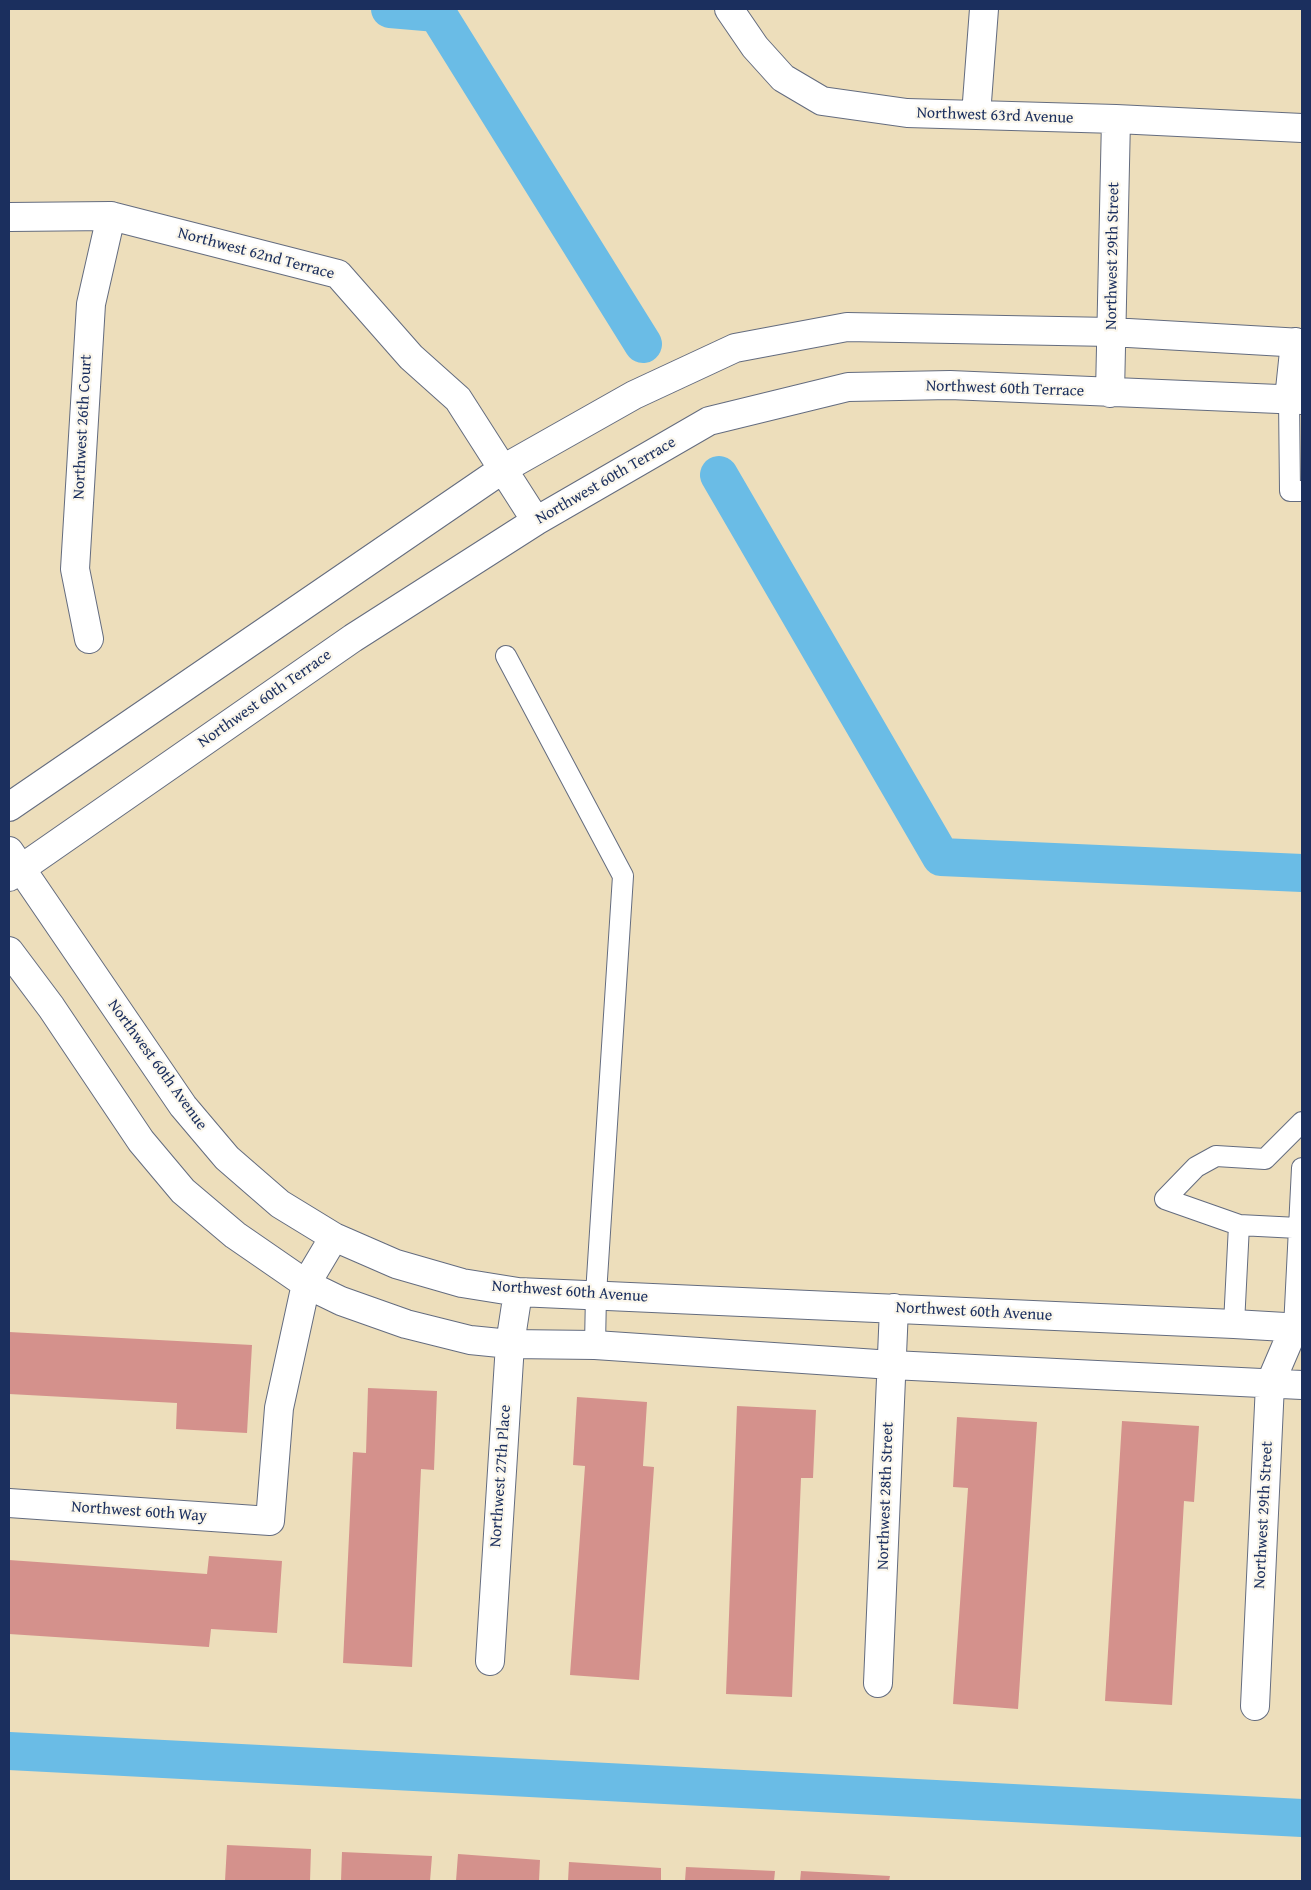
<!DOCTYPE html>
<style>
body{margin:0}
#map{position:relative;width:1311px;height:1890px;overflow:hidden;background:#eddebb;font-family:"Gentium Book Plus",serif}
canvas{display:block}
.frame{position:absolute;inset:0;border:10px solid #1b2f5e;pointer-events:none}
</style>
<div id="map">
<canvas width="1311" height="1890"></canvas>
<div class="frame"></div>
</div>
<script>
const g = document.querySelector('canvas').getContext('2d');
g.lineJoin = 'round';
function strokePath(path, color, width, dash) { g.strokeStyle = color; g.lineWidth = width; g.lineCap = dash ? 'butt' : 'round'; g.setLineDash(dash || []); g.stroke(path); }
function fillPath(path, color) { g.fillStyle = color; g.fill(path, 'evenodd'); }
function label(font, color, halo, rows, align = 'center') {
  g.font = font + ' "Gentium Book Plus",serif'; g.lineWidth = 4.5; g.setLineDash([]); g.textBaseline = 'middle'; g.strokeStyle = halo; g.fillStyle = color; for (const [text, x, y, turn = 0] of rows) {
    g.save(); g.translate(x, y); g.rotate((+turn || 0) * Math.PI / 180); g.textAlign = isNaN(turn) ? turn : align; if (halo) g.strokeText(text, 0, 0); g.fillText(text, 0, 0); g.restore();
  }
}
strokePath(new Path2D(`
 M390,9L437,13L643,344
 M719,475L941,857L1302,873
 M9,1751L1302,1818`), '#6abce6', 38);
fillPath(new Path2D(`
 M9,1332L252,1345L247,1433L176,1429L177,1403L9,1394Z
 M368,1388L437,1391L434,1470L421,1469L412,1667L343,1663L353,1452L366,1453Z
 M577,1397L647,1402L643,1466L654,1467L639,1680L570,1675L585,1466L573,1465Z
 M737,1406L816,1410L813,1478H801L792,1697L726,1694Z
 M957,1417L1037,1422L1018,1709L953,1704L968,1488L953,1487Z
 M1122,1421L1199,1426L1194,1502L1184,1501L1172,1705L1105,1701Z
 M209,1556L282,1561L277,1633L211,1629L209,1647L9,1634V1560L207,1574Z
 M227,1845L311,1849L310,1881H225Z
 M342,1852L432,1856L430,1881H341Z
 M458,1854L540,1860L539,1881H456Z
 M569,1862L661,1868V1881H568Z
 M686,1867L775,1871L774,1881H685Z
 M801,1871L890,1876L889,1881H800Z`), '#d4918c');
const service = new Path2D(`
 M1289,399L1290,491H1302
 M506,656L623,876L596,1294L595,1345
 M1298,1228L1239,1225L1165,1199L1196,1167L1216,1156L1265,1159L1302,1122
 M1234,1324L1239,1225
 M1294,1328L1302,1168`);
const minor = new Path2D(`
 M729,9L755,47L783,78L822,101L907,113L1116,119L1302,128
 M976,115L984,9
 M9,217L111,216L338,274L411,357L458,399L536,521
 M1110,393L1116,119
 M1289,399L1295,342
 M89,639L75,569L91,304L111,216
 M9,807L503,469L634,395L735,348L847,327L1111,332L1302,343
 M9,851L183,1106L227,1158L280,1204L334,1237L396,1264L462,1283L518,1292L1234,1324L1302,1328
 M9,877L353,638L536,521L709,421L848,387L950,385L1302,400
 M9,951L51,1007L141,1141L183,1191L235,1235L306,1284L341,1301L406,1324L470,1340L510,1344L595,1345L892,1365L1302,1385
 M9,1503L270,1521L279,1408L306,1284L334,1237
 M490,1661L510,1344L518,1292
 M878,1683L894,1308
 M1255,1706L1270,1384L1294,1328`);
strokePath(service, '#646c7f', 22);
strokePath(minor, '#646c7f', 30);
strokePath(service, '#fff', 20);
strokePath(minor, '#fff', 28);
label('16px', '#1b2f5e', '#fbf7ec', [
 ["Northwest 63rd Avenue",995,116,2],
 ["Northwest 62nd Terrace",256,254,15],
 ["Northwest 29th Street",1113,256,-89],
 ["Northwest 60th Terrace",1005,389,2],
 ["Northwest 26th Court",83,427,-87],
 ["Northwest 60th Terrace",606,481,-30],
 ["Northwest 60th Terrace",265,699,-35],
 ["Northwest 60th Avenue",157,1065,54],
 ["Northwest 60th Avenue",570,1292,4],
 ["Northwest 60th Avenue",974,1312,3],
 ["Northwest 27th Place",501,1476,-86],
 ["Northwest 28th Street",886,1496,-88],
 ["Northwest 60th Way",139,1512,4],
 ["Northwest 29th Street",1264,1515,-87]
]);
</script>
